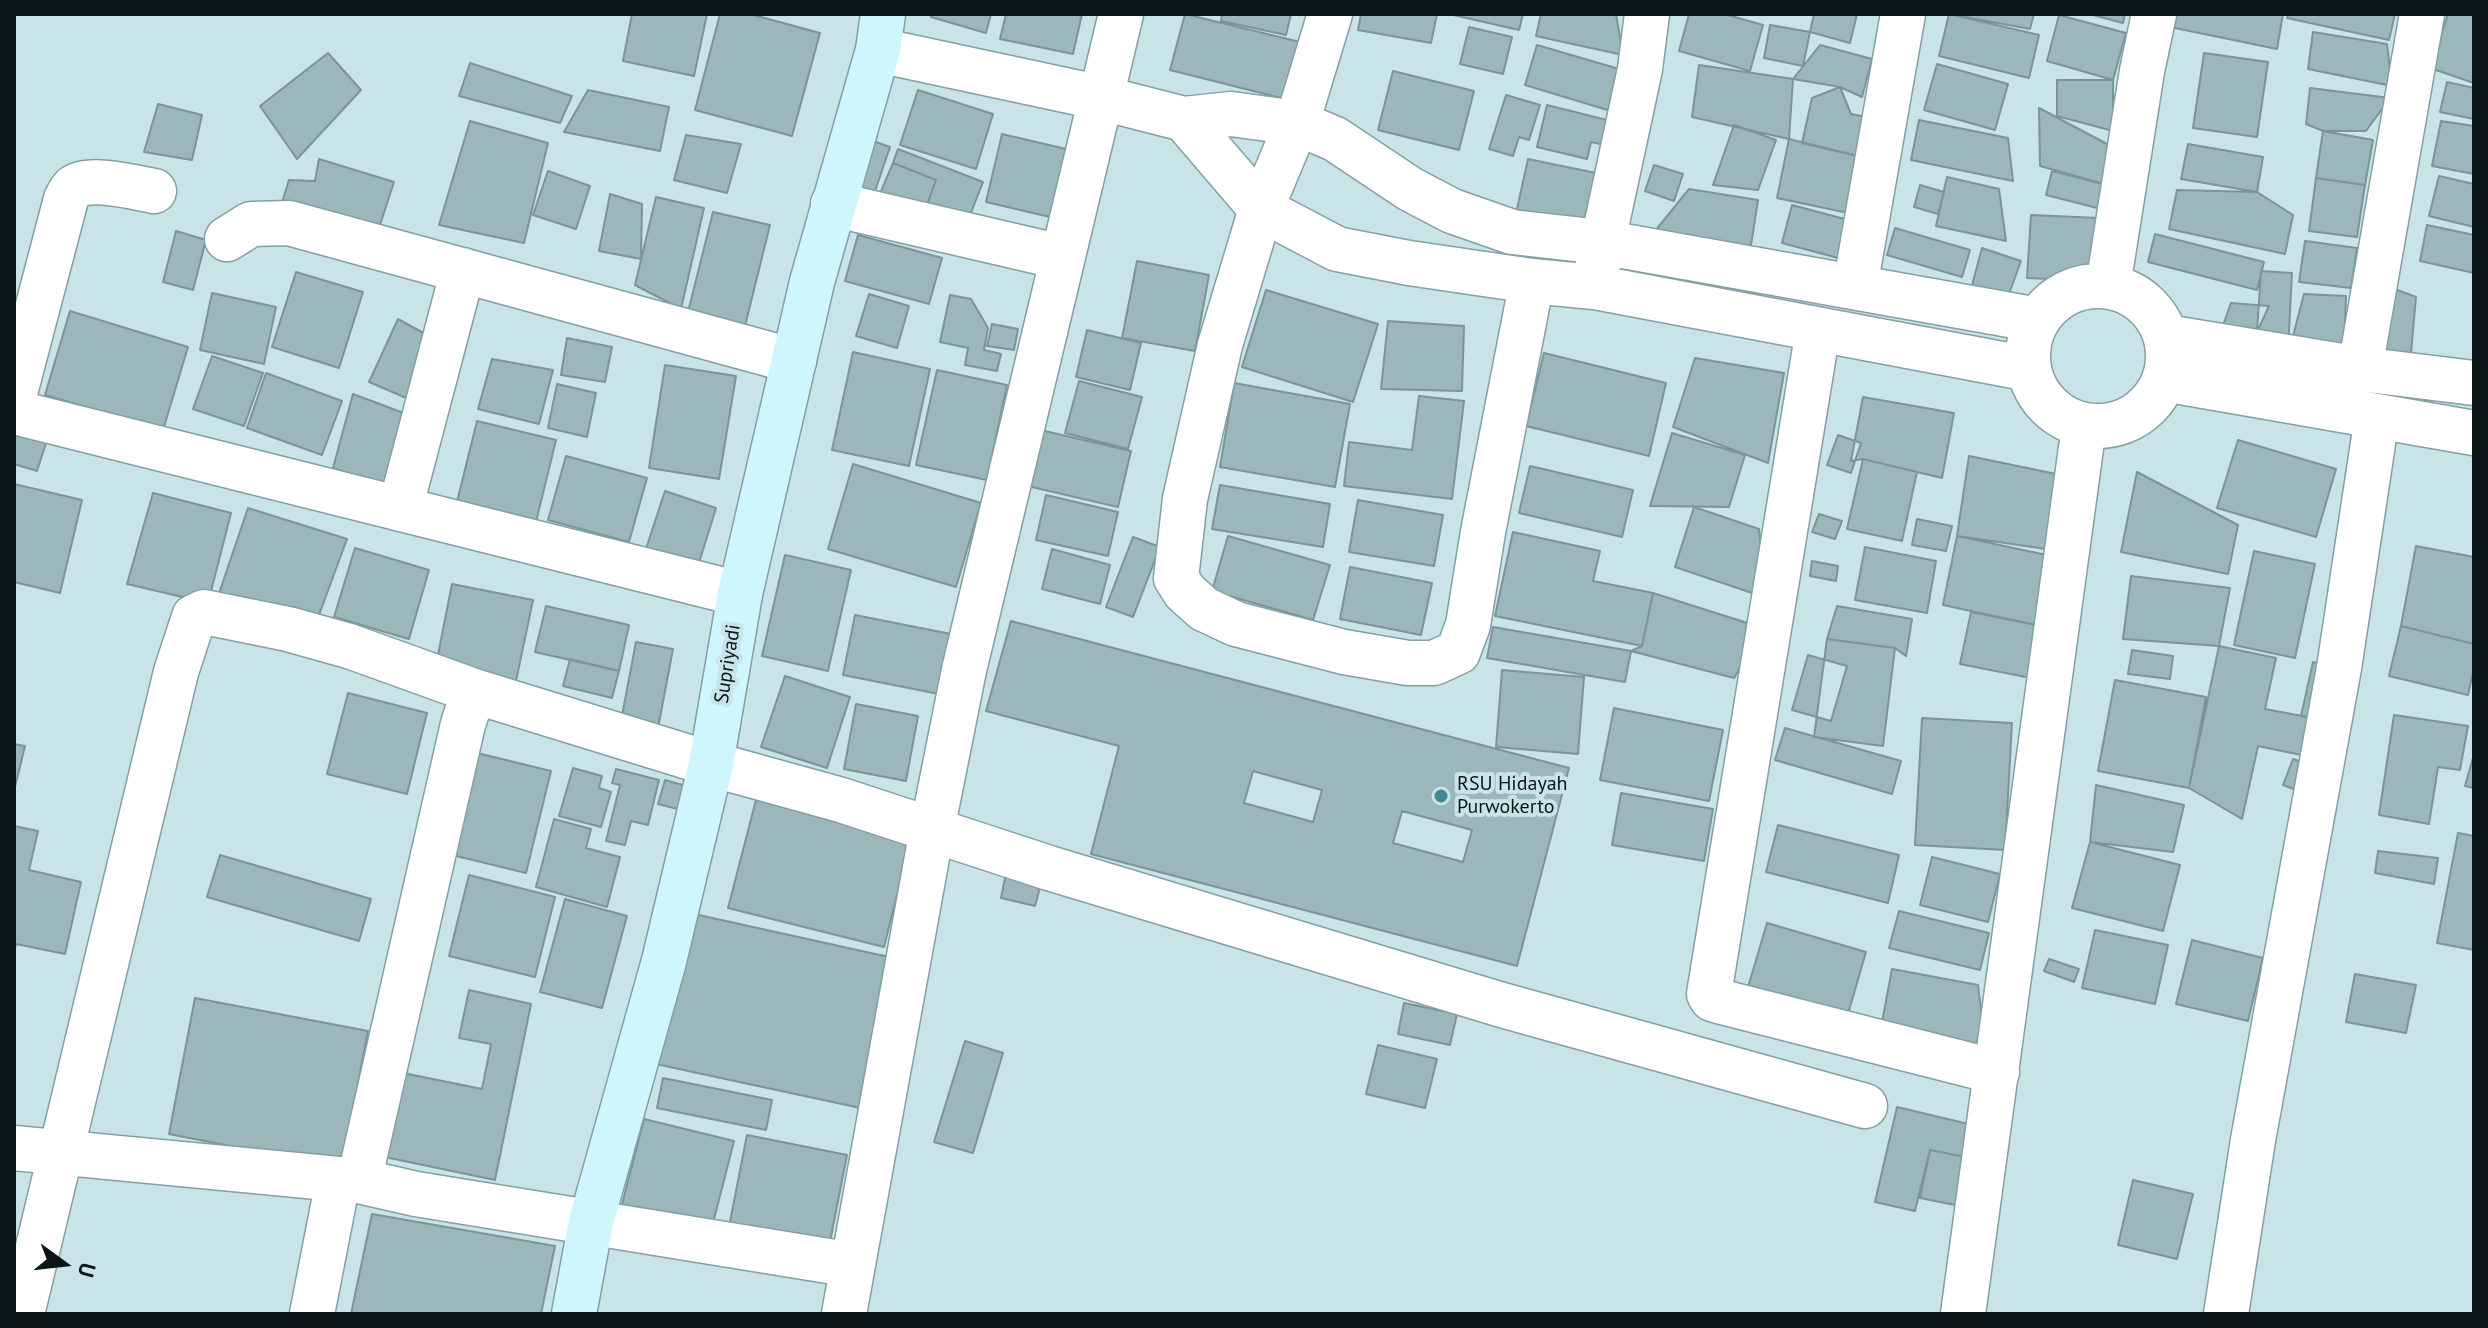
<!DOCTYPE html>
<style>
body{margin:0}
#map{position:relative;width:2488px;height:1328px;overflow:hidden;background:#c9e4e9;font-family:"PT Sans",sans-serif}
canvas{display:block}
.frame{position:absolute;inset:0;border:16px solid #0b1516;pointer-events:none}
.north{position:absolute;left:24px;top:1224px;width:80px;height:80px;-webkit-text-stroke:6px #c9e4e9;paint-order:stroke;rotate:105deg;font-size:22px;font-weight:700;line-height:32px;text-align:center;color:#0b1516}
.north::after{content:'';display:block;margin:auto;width:28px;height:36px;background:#0b1516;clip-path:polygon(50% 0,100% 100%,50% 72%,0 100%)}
</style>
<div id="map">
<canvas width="2488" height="1328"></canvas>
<div class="frame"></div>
<div class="north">U</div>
</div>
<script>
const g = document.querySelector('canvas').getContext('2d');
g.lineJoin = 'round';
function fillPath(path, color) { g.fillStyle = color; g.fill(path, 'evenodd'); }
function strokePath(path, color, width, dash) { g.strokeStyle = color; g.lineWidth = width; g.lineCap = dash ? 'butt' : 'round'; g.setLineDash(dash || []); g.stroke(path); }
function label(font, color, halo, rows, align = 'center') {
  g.font = font + ' "PT Sans",sans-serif'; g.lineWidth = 8; g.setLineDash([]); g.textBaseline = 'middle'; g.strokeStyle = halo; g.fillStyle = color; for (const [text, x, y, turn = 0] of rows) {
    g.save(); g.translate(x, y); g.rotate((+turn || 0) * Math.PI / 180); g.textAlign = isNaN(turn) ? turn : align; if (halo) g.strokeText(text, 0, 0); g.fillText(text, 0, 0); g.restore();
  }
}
const building = new Path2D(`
 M632,14H707L694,76L623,61Z
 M720,14H750L820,33L792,136L695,110Z
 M932,14H991L986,33L931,17Z
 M1006,14H1082L1073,54L1000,39Z
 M1185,14L1300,42L1285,99L1170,70Z
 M1222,14H1291L1286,35L1221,21Z
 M1361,14H1437L1431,43L1358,30Z
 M1449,14H1523L1519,30Z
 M1541,14H1616L1623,55L1536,36Z
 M1689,14H1724L1763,25L1750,71L1679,51Z
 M1814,14H1857L1850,43L1810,32Z
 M1949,14H2034L2030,29Z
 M1949,14L2039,35L2029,78L1939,56Z
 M2089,14H2125L2123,23Z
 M2173,14H2283L2277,49L2170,27Z
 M2288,14H2395L2389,40L2287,18Z
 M2448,14H2474V83L2430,68Z
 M2059,15L2126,33L2113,80L2047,61Z
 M1770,25L1810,32L1803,66L1764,58Z
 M1469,27L1512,37L1503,74L1460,64Z
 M2313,32L2387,44L2392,86L2308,69Z
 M1537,45L1626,71L1614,112L1525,85Z
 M1820,45L1872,59L1862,97L1840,87L1793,79Z
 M328,53L361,90L297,159L260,106Z
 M2204,53L2268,62L2257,137L2193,128Z
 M470,63L572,96L560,123L459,96Z
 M1937,64L2008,84L1995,130L1924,110Z
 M1699,65L1793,79L1789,139L1692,117Z
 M1393,71L1474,91L1459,150L1378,130Z
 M2057,80H2113V131L2057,116Z
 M2447,82L2474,88V119L2440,112Z
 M1840,87L1851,114L1871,118L1862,157L1802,143L1812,98Z
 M2310,88L2390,98L2366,131H2323L2306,124Z
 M588,90L669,107L660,151L564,132Z
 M918,90L993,114L976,169L900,145Z
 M1506,95L1540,105L1529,140L1519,137L1513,156L1489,149Z
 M158,104L202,115L192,160L144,152Z
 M1547,105L1611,121L1605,145L1591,142L1587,159L1537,147Z
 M2039,108L2109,145L2111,186L2040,166Z
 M1919,120L2008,138L2013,181L1911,160Z
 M470,121L548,143L524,243L439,225Z
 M2441,121L2474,126V174L2432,166Z
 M1734,125L1776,140L1758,190L1713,185Z
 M2323,131L2373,140L2365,185L2316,178Z
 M1002,134L1066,149L1050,217L986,202Z
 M686,135L741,144L727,193L674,180Z
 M1789,139L1862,157L1848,213L1777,198Z
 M873,141L890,147L873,197L857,192Z
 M2188,144L2263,157L2257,192L2181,179Z
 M898,149L983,182L965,228L924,213L936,180L893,163Z
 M319,159L394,182L378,231L280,209L289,180L315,181Z
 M1528,159L1596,173L1584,232L1515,218Z
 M893,163L936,180L924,213L879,196Z
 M1654,165L1683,174L1674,201L1645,191Z
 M548,171L590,186L576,229L533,215Z
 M2052,171L2111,186L2105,210L2046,195Z
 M2439,176L2474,184V227L2429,216Z
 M1947,177L1999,189L2006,241L1936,226Z
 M2316,178L2365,185L2357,237L2309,231Z
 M1920,185L1944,192L1938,214L1914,207Z
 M1689,189L1758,200L1749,258L1647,241Z
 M2177,190L2257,192L2293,215L2285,254L2169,229Z
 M610,194L642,204L641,259L599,251Z
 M656,197L704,208L681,309L635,285Z
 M1792,205L1852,221L1842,259L1782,243Z
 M713,212L770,225L745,326L688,312Z
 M2031,215L2099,218L2096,281L2027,278Z
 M2427,225L2474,235V273L2420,261Z
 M1895,228L1970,250L1962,277L1887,255Z
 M176,231L206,240L193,290L163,282Z
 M2155,234L2264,262L2257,290L2148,262Z
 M858,235L942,258L929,304L845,281Z
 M2305,241L2357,248L2351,288L2299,282Z
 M1982,248L2021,261L2002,313L1967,304Z
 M1137,261L1209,275L1195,351L1122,338Z
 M2261,271L2292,273L2288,350L2257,332Z
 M296,272L363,292L339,368L272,347Z
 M2392,288L2416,297L2410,364L2385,363Z
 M1266,290L1378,324L1353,402L1242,367Z
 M212,293L276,307L264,364L200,350Z
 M869,294L909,306L897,348L856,336Z
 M2304,294L2346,296L2344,347L2292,340Z
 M950,295L971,299L988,328L984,350L1001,354L997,371L965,365L968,348L940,342Z
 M2231,303L2269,306L2257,332L2220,334Z
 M70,311L188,347L163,430L45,395Z
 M398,319L436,340L418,403L369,382Z
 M1388,321L1464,326L1462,391L1381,389Z
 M992,324L1018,329L1014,350L987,346Z
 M1087,330L1141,343L1130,390L1076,377Z
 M567,338L612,347L605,382L561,375Z
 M853,352L930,369L909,466L832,450Z
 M1544,353L1666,383L1649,456L1526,426Z
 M212,356L263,373L244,426L193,409Z
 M1695,358L1784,373L1768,463L1673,427Z
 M492,359L553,370L539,424L478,409Z
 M665,365L736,376L719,479L649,468Z
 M937,370L1007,385L987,480L916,465Z
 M266,373L342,401L322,455L247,428Z
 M1079,381L1142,397L1128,449L1065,433Z
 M1234,383L1350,404L1335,487L1220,467Z
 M557,384L596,393L587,437L548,428Z
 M353,394L409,415L387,486L333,468Z
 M1419,396L1464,401L1452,499L1344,486L1349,442L1412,450Z
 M1863,397L1954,413L1942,478L1863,459L1851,461Z
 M477,421L556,440L535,526L456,506Z
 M1036,429L1131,451L1118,507L1023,485Z
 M14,430L47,440L37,471L14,464Z
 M1672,433L1745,455L1729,507L1650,506Z
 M1838,435L1861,443L1851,473L1827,465Z
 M2238,440L2336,469L2316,537L2217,508Z
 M566,456L647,478L629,542L548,520Z
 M1969,456L2061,475L2046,549L1957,536Z
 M1863,459L1917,472L1902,541L1847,529Z
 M853,464L981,503L956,587L828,549Z
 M1530,466L1633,490L1622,537L1519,513Z
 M2137,472L2238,525L2228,574L2121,552Z
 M14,484L82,500L60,593L14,582Z
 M1220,485L1330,504L1323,547L1212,529Z
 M665,491L716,508L698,566L646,549Z
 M153,493L231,513L208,603L127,584Z
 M1046,495L1118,512L1108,556L1036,540Z
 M1358,500L1443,515L1434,566L1349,552Z
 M1694,507L1759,529L1767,598L1675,567Z
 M248,508L347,539L312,634L214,608Z
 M1819,514L1842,521L1835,539L1812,532Z
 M1917,519L1952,526L1946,551L1912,545Z
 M1513,532L1600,551L1593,581L1653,593L1642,646L1495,616Z
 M1228,536L1330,565L1313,620L1212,591Z
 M1957,536L2056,557L2041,626L1943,605Z
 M1133,537L1160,547L1133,617L1106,607Z
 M2416,546L2474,557V644L2401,626Z
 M1865,547L1936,561L1927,613L1855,600Z
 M355,548L429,570L409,639L334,617Z
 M1052,549L1110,565L1100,604L1042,589Z
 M2254,551L2315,564L2295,658L2234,645Z
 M785,555L851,570L828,671L762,656Z
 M1812,561L1838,566L1836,581L1810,576Z
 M1350,567L1432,583L1421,635L1340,619Z
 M2131,576L2230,588L2219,646L2123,639Z
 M452,584L533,600L516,681L436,665Z
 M1653,593L1763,628L1734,678L1631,651L1642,646Z
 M546,606L629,625L619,671L535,652Z
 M1837,606L1912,619L1906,656L1895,648L1827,639Z
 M1971,612L2041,626L2031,678L1960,664Z
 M855,615L961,636L949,696L843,675Z
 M1011,621L1569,768L1517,966L1091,854L1119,746L986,711ZM1253,771L1322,790L1313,822L1244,803ZM1402,811L1472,830L1463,862L1393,843Z
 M2401,626L2474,644V668L2468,695L2389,676Z
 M1493,627L1631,651L1625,682L1487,658Z
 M1827,639L1895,648L1883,746L1814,737Z
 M636,642L673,649L658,728L621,721Z
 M2219,646L2276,658L2265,709L2313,718L2306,756L2258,746L2242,819L2189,788Z
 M2132,650L2173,656L2170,679L2128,674Z
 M1808,655L1847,666L1831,721L1792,710Z
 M570,659L619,671L612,698L563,686Z
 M2313,662L2339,668L2326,722L2301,716Z
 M1502,670L1584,677L1578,754L1496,747Z
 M785,676L850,697L827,768L761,747Z
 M2115,680L2206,697L2189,788L2098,771Z
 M348,693L427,713L407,794L327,774Z
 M856,704L918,716L906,781L844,769Z
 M1614,708L1723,730L1709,801L1600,780Z
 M2394,715L2468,726L2460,770L2438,767L2429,824L2379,815Z
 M1922,718L2012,723L2005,850L1915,845Z
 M1785,728L1901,761L1892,794L1775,760Z
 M14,744L25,746L14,791Z
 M469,751L551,771L526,873L444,853Z
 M2474,754V788L2465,786Z
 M2293,759L2320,768L2309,795L2283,785Z
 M573,768L602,776L599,788L611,792L601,827L559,816Z
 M616,769L659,780L648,825L631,821L625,845L606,841L620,785L612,783Z
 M665,780L700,790L694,813L658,804Z
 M2096,785L2184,805L2173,852L2090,842Z
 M1621,793L1713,809L1704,861L1612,845Z
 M756,800L911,838L884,947L728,908Z
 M554,819L591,829L586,848L620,857L607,907L536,887Z
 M1778,825L1899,855L1888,903L1766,872Z
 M14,826L38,831L29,870L81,882L65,954L16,944L14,952Z
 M2458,833L2474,836V950L2437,943Z
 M2090,842L2180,865L2163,931L2072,908Z
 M2378,851L2438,858L2434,884L2375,873Z
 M220,855L371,899L359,941L207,897Z
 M1932,857L2000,874L1988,922L1920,905Z
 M1006,873L1042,880L1035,906L1001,898Z
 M469,875L555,897L535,977L449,956Z
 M565,899L627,916L602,1008L540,992Z
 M1899,911L1989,933L1980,970L1889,948Z
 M685,912L898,959L865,1109L651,1063Z
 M1767,923L1866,952L1845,1024L1746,994Z
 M2095,930L2168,945L2155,1004L2082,988Z
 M2192,940L2263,958L2248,1021L2176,1004Z
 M2049,959L2079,969L2074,982L2044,971Z
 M1892,969L1978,985L1986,1052L1880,1033Z
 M2355,974L2416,985L2406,1033L2346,1022Z
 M469,990L531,1004L495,1180L380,1156L398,1072L482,1089L491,1044L459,1038Z
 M195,998L368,1031L342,1168L169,1134Z
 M1404,1003L1457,1014L1450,1045L1398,1034Z
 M965,1041L1003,1053L973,1153L934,1142Z
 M1378,1045L1437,1059L1425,1108L1366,1094Z
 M663,1078L772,1100L766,1130L657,1108Z
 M1897,1107L1981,1127L1975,1159L1930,1150L1915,1211L1875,1202Z
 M644,1119L734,1141L710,1235L620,1212Z
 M747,1135L847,1155L827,1257L727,1237Z
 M1930,1150L1975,1159L1965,1207L1920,1198Z
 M2133,1180L2193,1194L2177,1259L2118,1245Z
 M372,1214L555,1246L541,1314H351Z`);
fillPath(building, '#9cb7bb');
strokePath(building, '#7a9498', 2);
const street = new Path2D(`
 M1330,14L1297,123L1261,209L1220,345L1185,499L1176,578L1185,592L1204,609L1236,624L1344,652L1408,663H1434L1458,652L1468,625L1483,532L1532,281
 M878,50L1102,98L1184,119L1231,114L1297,123L1335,139L1410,189L1452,211L1512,232L1601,242L2038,320
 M1184,119L1261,209L1337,249L1409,263L1532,281L1594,287L2029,369
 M833,204L1061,257
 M227,239L251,224L289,223L794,361
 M1597,269L1640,69L1647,14
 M2028 356a70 70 0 1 1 140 0a70 70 0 1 1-140 0Z
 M2108,286L2142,71L2154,14
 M1855,287L1903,14
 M1818,330L1709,994L1712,999L1718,1001L1997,1072
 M2166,337L2360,369L2474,383
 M2360,369L2422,14
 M2164,379L2474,433
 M14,397L66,199C68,195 70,191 73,188C88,175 136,188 154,191
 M14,412L740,594
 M400,509L463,270
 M14,1148L359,1181L416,1194L853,1265
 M359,1181L463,724L474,691
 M22,1314L176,672L194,617L204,612L288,629L349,646L474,691L711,764L841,800L1049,868L1502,1005L1865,1106
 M312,1314L338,1181
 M844,1314L932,830L964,670L1121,14
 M1963,1314L2084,426
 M2226,1314L2253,1140L2339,668L2377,417`);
const secondary = new Path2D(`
 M574,1314L591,1222L664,961L711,764L740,594L812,282L878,50L883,14`);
strokePath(street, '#859fa3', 47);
strokePath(secondary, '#859fa3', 47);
strokePath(street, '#fff', 44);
strokePath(secondary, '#cef6fc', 44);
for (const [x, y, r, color] of [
 [1441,796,8,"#438994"]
]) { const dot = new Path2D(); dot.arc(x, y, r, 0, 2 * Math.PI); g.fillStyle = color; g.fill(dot); strokePath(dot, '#c9e4e9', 3); }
label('20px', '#0b1516', '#c9e4e9', [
 ["Supriyadi",728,664,-81]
]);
label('20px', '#0b1516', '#c9e4e9', [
 ["RSU Hidayah",1457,784],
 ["Purwokerto",1457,807]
], 'left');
</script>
